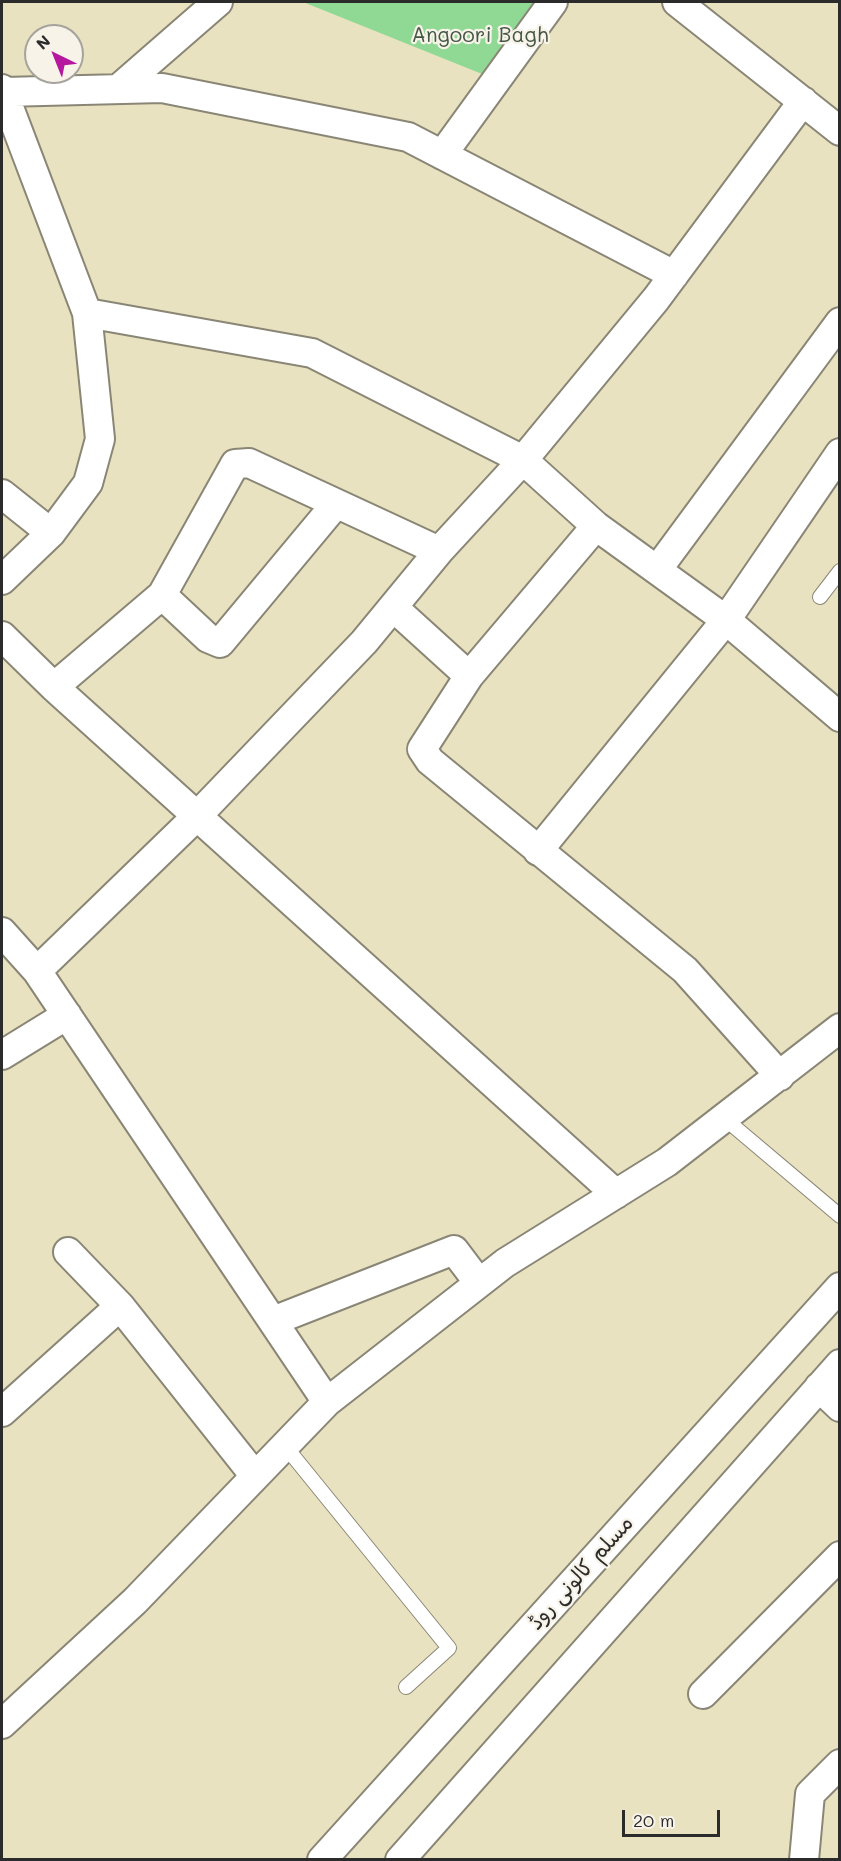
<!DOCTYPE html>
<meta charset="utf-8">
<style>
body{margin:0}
#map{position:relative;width:841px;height:1861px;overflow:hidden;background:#e9e2c0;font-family:Mali,sans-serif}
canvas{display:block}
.frame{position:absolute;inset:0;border:3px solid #2b2b2b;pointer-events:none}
.north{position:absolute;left:24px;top:24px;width:60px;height:60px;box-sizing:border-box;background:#f7f3e8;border:2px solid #a5a39c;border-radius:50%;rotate:317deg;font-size:16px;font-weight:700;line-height:24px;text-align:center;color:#2b2b2b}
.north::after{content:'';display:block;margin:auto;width:21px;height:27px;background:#b5179e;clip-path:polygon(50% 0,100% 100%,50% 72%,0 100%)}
.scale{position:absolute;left:622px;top:1810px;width:98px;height:27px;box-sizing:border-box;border:3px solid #2b2b2b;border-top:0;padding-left:8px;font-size:18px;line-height:21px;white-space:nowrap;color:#2b2b2b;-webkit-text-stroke:4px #f7f3e8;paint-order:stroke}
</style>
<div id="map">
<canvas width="841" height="1861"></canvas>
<div class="frame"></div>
<div class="north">N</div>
<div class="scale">20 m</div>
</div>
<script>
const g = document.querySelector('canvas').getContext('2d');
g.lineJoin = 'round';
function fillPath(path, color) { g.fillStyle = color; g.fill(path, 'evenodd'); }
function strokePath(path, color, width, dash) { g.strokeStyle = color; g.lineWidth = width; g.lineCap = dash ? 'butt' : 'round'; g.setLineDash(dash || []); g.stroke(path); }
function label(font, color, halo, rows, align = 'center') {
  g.font = font + ' Mali,"Playpen Sans Arabic",sans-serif'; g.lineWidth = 4.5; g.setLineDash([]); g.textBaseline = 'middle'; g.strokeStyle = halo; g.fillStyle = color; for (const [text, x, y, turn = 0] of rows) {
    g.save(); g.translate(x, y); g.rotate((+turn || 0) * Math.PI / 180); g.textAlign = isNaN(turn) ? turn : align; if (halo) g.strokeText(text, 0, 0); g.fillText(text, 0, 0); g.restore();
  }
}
fillPath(new Path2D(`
 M303,2H553L497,80Z`), '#8fd994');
const lane = new Path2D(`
 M820,597L840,571
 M724,1118L840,1216
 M285,1446L449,1648L406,1687`);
const street = new Path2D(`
 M677,2L840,131
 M2,89L87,313L100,439L88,483L51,533L2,580
 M118,89L218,2
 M4,92L162,88L408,137L674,275
 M442,155L553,2
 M87,313L312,353L523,460L596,526L726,620L840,717
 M2,494L51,533
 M596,526L469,676L422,749L430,761L685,970L780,1076
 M657,570L840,322
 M162,595L208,638L220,643L335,505
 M393,607L469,676
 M2,636L54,687L616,1194
 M54,687L162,595L235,464L249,463L439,551
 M538,851L726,620L840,453
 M2,932L37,971L327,1402
 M37,971L197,816L364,642L439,551L523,460L656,299L803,101
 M2,1055L67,1015
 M120,1306L255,1476
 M273,1321L454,1250L479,1283
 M819,1387L840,1407
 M2,1412L120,1306L68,1252
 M703,1694L840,1556
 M2,1724L135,1601L327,1402L505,1263L667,1162L840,1028
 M322,1860L840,1287
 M400,1860L840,1364
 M804,1860L810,1794L840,1764`);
strokePath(lane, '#8a8676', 16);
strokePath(street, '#8a8676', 32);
strokePath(lane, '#fff', 14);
strokePath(street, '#fff', 28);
label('21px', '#445645', '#f7f3e8', [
 ["Angoori Bagh",480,36]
]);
label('21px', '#2b2b2b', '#f7f3e8', [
 ["مسلم کالونی روڈ",581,1573,-48]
]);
</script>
